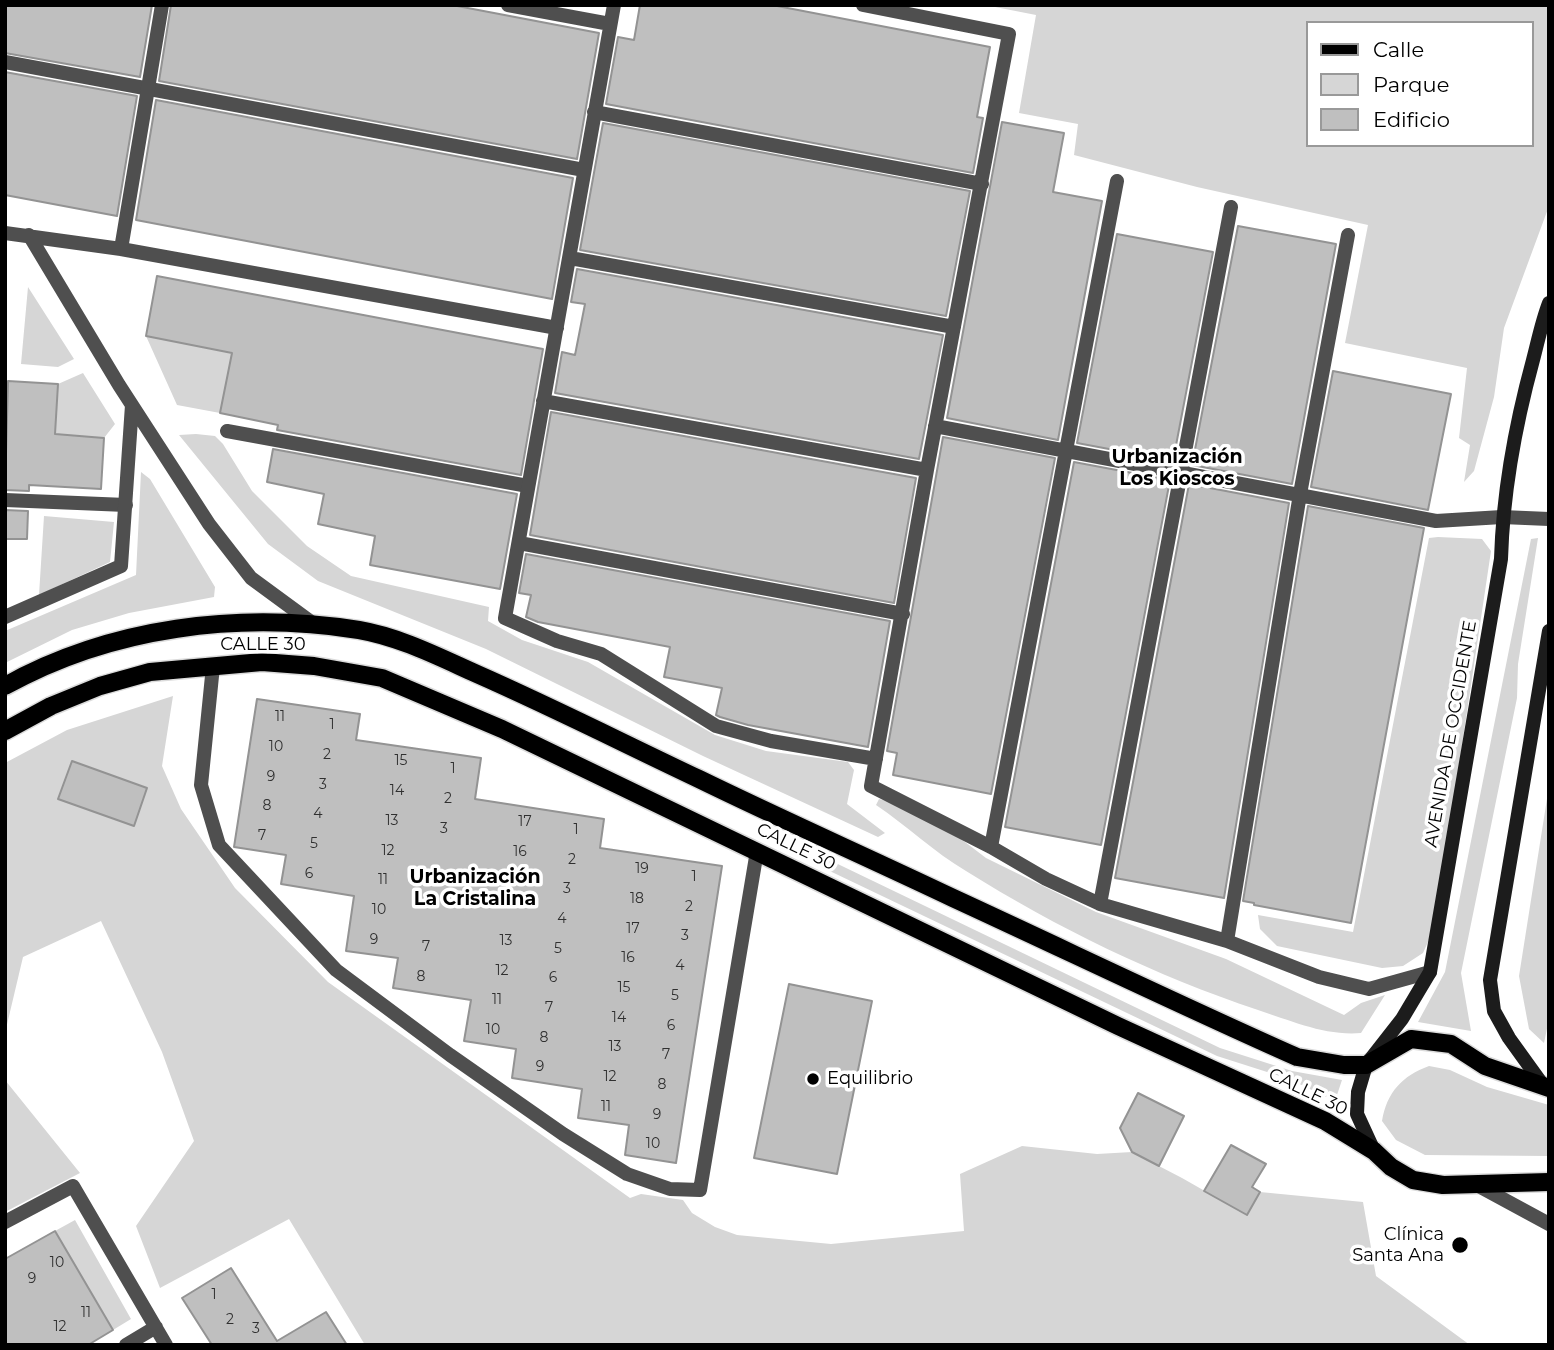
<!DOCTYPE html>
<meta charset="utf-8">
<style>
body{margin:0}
#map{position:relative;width:1554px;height:1350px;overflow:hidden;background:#fff;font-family:Montserrat,sans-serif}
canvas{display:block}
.frame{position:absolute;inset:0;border:7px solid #000;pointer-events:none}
.legend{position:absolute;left:1306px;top:21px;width:228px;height:126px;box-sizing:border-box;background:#fff;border:2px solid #999;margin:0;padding:9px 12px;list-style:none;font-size:21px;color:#000}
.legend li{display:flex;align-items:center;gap:14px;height:35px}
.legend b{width:35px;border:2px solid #999}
</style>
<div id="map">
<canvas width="1554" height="1350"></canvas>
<div class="frame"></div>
<ul class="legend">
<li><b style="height:9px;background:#000"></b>Calle</li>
<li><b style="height:19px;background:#d6d6d6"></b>Parque</li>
<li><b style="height:19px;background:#bfbfbf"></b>Edificio</li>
</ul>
</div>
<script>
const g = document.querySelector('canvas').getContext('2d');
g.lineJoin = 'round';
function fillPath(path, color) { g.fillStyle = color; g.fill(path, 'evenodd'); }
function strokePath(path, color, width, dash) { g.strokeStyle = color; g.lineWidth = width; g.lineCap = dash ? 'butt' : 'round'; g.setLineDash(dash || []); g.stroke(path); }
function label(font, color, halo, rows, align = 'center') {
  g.font = font + ' Montserrat,sans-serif'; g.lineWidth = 7; g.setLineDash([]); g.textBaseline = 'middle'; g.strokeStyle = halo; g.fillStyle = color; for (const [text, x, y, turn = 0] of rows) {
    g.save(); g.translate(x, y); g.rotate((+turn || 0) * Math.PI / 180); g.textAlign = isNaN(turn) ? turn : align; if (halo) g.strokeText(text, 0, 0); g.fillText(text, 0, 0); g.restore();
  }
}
fillPath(new Path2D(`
 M985,5H1549V206L1504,328L1494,397L1474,471L1464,482L1470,445L1459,438L1467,368L1345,343L1368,225L1197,187L1074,155L1078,124L1019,113L1036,15ZM1307,23H1531V145H1307Z
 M28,287L74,359L58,367L21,364Z
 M146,336L232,353L220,413L177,405Z
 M83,373L115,424L104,438L55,435L58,384Z
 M196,434L215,436L223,444L252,491L307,546L351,576L489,607L488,621L522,640L588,662L715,735L766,751L848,762L854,770L847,804L885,833L878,837L703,756L486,649L318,581L268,544L179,435Z
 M141,472L150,479L215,587L214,597L129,613L72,630L5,663V631L136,575Z
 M44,516L114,522L110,562L39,595Z
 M1438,537L1482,539L1491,551L1435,926L1423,953L1403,966L1382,968L1277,946L1260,929L1258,915L1353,932L1429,538Z
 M1538,538L1518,664L1517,698L1461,973L1471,1031L1418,1022L1445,972L1531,539Z
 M173,696L162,766L181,809L235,888L328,982L630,1198L641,1194L683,1200L692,1213L715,1227L737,1235L831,1244L964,1231L960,1174L1022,1146L1097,1154L1132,1152L1182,1178L1247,1215L1260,1192L1363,1202L1376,1276L1470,1345H365L289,1219L160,1288L136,1226L194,1141L162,1052L101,921L23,957L5,1033V763L67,730Z
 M1549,786V1019L1544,1043L1529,1029L1519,976Z
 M879,799L923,810L986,858L1096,912L1226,959L1344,1015L1361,1003L1385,995L1361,1033C1325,1036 1292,1021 1258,1010C1156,976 1057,928 966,871C934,852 907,826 876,805Z
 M817,854L1220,1048L1292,1071L1342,1080L1335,1101L1289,1079L1217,1056L813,863Z
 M1429,1066L1450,1070L1487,1087L1549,1105V1156L1425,1155L1396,1140L1382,1121C1387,1092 1402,1076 1429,1066Z
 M5,1080L80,1173L5,1212Z
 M75,1220L131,1319L113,1330L55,1231Z`), '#d6d6d6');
const building = new Path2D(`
 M5,5H152L140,77L5,53Z
 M171,5H452L599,33L577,159L159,81Z
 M640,5H772L990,47L977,117L983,118L973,173L606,104L618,37L634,40Z
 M5,72L137,96L117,216L5,195Z
 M156,100L573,178L552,299L136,220Z
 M1002,122L1064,133L1053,192L1102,201L1058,440L947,418Z
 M603,123L970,191L946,316L580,250Z
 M1238,226L1336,244L1292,484L1192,465Z
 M1117,234L1213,252L1173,461L1077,443Z
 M577,269L943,335L919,459L555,393L562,352L575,355L585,304L571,302Z
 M157,276L543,349L521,475L277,430L278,425L220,413L232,353L146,336Z
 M1333,371L1451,394L1428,510L1311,487Z
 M8,381L58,384L55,434L104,438L101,489L29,485V491L5,490Z
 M551,412L916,478L894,603L530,535Z
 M943,437L1055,458L991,794L893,775L897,753L887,751Z
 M273,449L517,494L500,589L370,565L375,536L318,524L324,494L267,482Z
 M1074,462L1170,480L1101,845L1005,827Z
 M1189,484L1289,503L1224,898L1115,878Z
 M1308,506L1424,528L1351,923L1254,905V903L1243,901Z
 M5,510L28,511L27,539H5Z
 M526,554L890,621L868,747L748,725L720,717L716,715L722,688L664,677L670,647L538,622L526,617L531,595L519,593Z
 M257,699L360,714L356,740L481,758L475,799L604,819L600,848L722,866L676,1163L625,1155L629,1125L578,1118L582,1089L512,1078L516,1049L464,1041L471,1000L393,988L398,958L346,951L354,896L281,884L286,855L234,847Z
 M72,761L147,788L134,826L58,799Z
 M789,984L872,1001L837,1174L754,1158Z
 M1138,1093L1184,1116L1159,1166L1132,1152L1120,1128Z
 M1231,1145L1266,1164L1252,1187L1260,1192L1247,1215L1204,1191Z
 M55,1231L113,1330L88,1345H5V1259Z
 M231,1268L277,1341L326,1312L347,1345H212L182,1298Z`);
fillPath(building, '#bfbfbf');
strokePath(building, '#939393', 2);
const primary = new Path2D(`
 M5,686C111,627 239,611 359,630C400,637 439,657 477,674C552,707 625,744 699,779C783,820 869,858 953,898C1068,951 1182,1006 1297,1057L1344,1065H1366L1411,1039L1451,1044L1485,1066L1549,1088
 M5,731L51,706L100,686L150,672L262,662L314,666L382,678L502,729L1118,1026L1325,1121L1374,1151L1391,1167L1413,1180L1443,1185L1549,1182`);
strokePath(primary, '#dbdbdb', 21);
strokePath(new Path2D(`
 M5,62L584,170
 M227,431L528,486
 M5,500L126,505
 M1477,1185L1549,1224`), '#4f4f4f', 14);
strokePath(new Path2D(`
 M508,5L610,24
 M614,5L505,618L557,641L601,654L716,726L771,741L876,759
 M863,5L1009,34L927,470L871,786L991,847L1046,879L1100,904L1227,941L1319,977L1369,989L1430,972
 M594,112L982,184
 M5,233L121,249L557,328
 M29,235L119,385L209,524L251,578L315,625
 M121,249L162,5
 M570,258L954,327
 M543,401L927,470
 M935,426L1436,521L1502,517L1549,519
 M519,543L903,614
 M5,617L121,566L132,405
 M213,666L201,785L219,845L336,970L450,1055L563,1134L627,1174L670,1189L700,1190L757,851
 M991,847L1117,181
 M1100,904L1231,207
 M1227,941L1300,494L1348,235
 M5,1222L73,1186L166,1345
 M126,1345L156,1327`), '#4f4f4f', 14);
strokePath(new Path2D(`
 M1545,1088L1509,1038L1494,1011L1490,980L1549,631
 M1374,1151L1357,1114L1358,1092L1366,1065L1402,1019L1430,972L1501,559C1503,492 1515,426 1533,360C1538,341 1542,321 1549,303`), '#1c1c1c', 14);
strokePath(primary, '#000', 18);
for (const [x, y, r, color] of [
 [813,1079,7,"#000"],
 [1460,1245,9,"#000"]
]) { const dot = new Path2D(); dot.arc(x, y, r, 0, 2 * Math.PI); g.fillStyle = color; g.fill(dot); strokePath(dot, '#fff', 2.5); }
label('14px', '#303030', null, [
 ["11",280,717],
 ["1",332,725],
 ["10",276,747],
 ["2",327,755],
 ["15",401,761],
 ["1",453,769],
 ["9",271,777],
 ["3",323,785],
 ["14",397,791],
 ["2",448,799],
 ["8",267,806],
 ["4",318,814],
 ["13",392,821],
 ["17",525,822],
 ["3",444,829],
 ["1",576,830],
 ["7",262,836],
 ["5",314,844],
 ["12",388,851],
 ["16",520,852],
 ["2",572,860],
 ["19",642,869],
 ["6",309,874],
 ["1",694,877],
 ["11",383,880],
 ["3",567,889],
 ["18",637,899],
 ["2",689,907],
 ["10",379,910],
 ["4",562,919],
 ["17",633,929],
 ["3",685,936],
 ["9",374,940],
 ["13",506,941],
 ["7",426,947],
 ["5",558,949],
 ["16",628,958],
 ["4",680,966],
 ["12",502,971],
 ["8",421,977],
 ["6",553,978],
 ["15",624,988],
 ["5",675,996],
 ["11",497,1000],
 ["7",549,1008],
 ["14",619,1018],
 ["6",671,1026],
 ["10",493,1030],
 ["8",544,1038],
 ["13",615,1047],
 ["7",666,1055],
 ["9",540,1067],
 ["12",610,1077],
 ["8",662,1085],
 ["11",606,1107],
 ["9",657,1115],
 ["10",653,1144],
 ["10",57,1263],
 ["9",32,1279],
 ["1",214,1295],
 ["11",86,1313],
 ["2",230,1320],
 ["12",60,1327],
 ["3",256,1329]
]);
label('18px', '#000', '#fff', [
 ["CALLE 30",263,645],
 ["AVENIDA DE OCCIDENTE",1451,734,-80],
 ["CALLE 30",796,847,26],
 ["CALLE 30",1308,1092,26]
]);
label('18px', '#000', '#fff', [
 ["Equilibrio",827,1079],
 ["Clínica",1444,1235,"right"],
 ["Santa Ana",1444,1256,"right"]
], 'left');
label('bold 19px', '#000', '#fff', [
 ["Urbanización",1177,457],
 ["Los Kioscos",1177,479],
 ["Urbanización",475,877],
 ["La Cristalina",475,899]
]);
</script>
